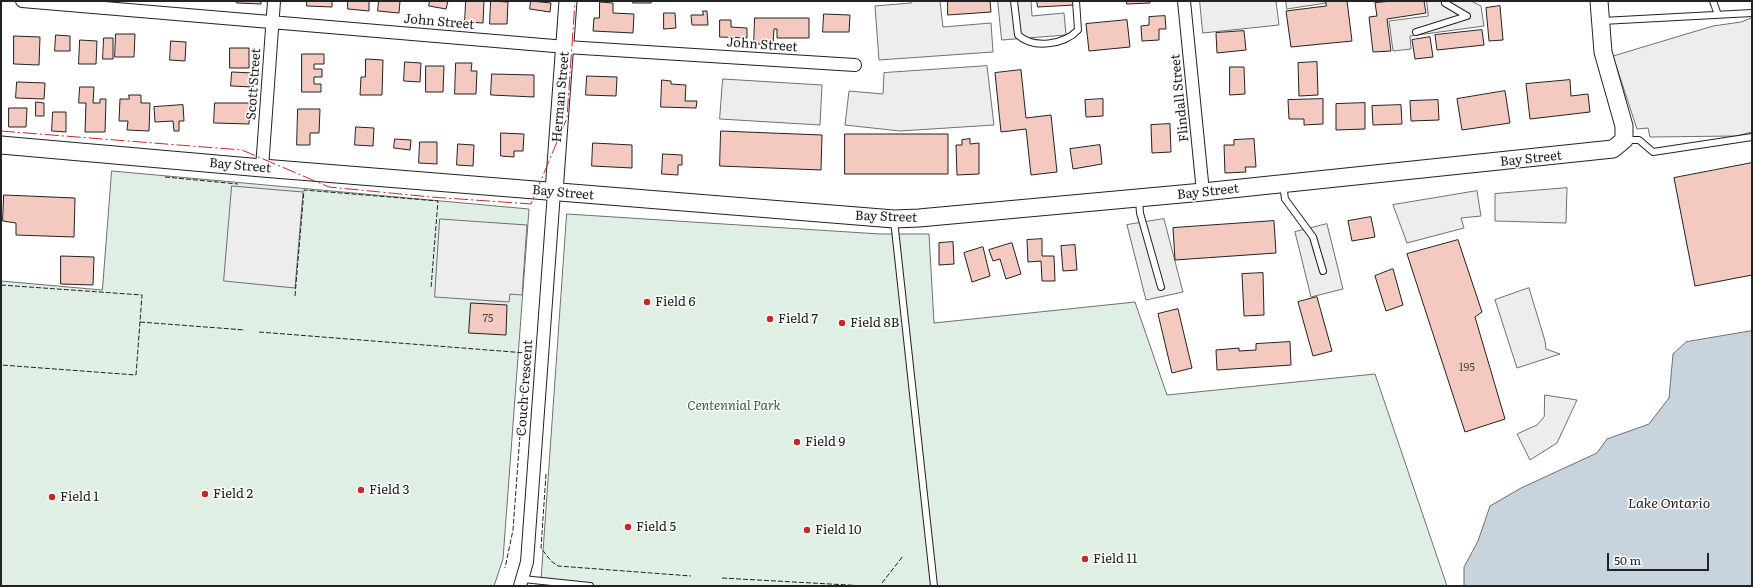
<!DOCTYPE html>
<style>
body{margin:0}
#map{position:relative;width:1753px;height:587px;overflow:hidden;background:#fff;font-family:Literata,serif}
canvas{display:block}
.frame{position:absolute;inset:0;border:2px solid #222;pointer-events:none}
.scale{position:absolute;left:1607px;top:553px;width:102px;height:18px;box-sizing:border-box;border:2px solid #222;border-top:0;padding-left:5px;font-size:12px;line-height:14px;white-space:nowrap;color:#222;-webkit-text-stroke:3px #fff;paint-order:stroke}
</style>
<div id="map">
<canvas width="1753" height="587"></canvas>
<div class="frame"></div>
<div class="scale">50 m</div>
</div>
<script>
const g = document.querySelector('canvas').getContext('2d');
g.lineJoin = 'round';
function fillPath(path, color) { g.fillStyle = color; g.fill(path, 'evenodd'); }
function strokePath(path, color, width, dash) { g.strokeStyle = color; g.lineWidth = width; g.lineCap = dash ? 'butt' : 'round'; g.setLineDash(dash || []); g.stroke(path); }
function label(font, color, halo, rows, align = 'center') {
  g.font = font + ' Literata,serif'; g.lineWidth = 3; g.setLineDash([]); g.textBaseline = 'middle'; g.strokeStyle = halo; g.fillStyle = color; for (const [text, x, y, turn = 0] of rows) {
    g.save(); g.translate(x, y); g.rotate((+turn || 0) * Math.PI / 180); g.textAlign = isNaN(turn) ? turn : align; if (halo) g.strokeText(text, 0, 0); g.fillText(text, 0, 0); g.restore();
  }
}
const green = new Path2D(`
 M112,171L529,209L503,559L494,586H1V281L102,290Z
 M567,214L880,234H929L934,323L1135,302L1167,395L1375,374L1447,586H541Z`);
fillPath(green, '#e0efe3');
strokePath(green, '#6f6f6f', 1);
const parking = new Path2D(`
 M911,1H940L943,27L991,23L993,52L879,60L875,6L911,3Z
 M998,1H1031L1032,16L1064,13L1066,35L1002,40Z
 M1200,1H1276L1279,25L1203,33Z
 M1286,1H1325L1326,3L1287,9Z
 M1427,1H1471L1481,6L1484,26L1410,36L1411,49L1393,51L1389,21L1428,16Z
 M1752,18V132L1736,136L1650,137L1648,128L1637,129L1613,56L1713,26L1741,22Z
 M987,66L994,125L900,131L845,125L849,91L883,94L884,73Z
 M723,79L822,85L820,125L720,119Z
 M232,186L303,192L295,288L224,281Z
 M1567,188L1566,223L1495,221V194Z
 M1477,191L1481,216L1461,218L1464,228L1407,243L1393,205Z
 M440,219L527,225L522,295L510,294L509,302L435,297Z
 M1164,219L1183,292L1146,300L1127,225Z
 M1327,224L1343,289L1311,297L1295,232Z
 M1529,288L1545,341L1546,349L1560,354L1517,368L1495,300Z
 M1545,395L1577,400L1557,443L1530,460L1517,434L1537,425L1544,417Z`);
fillPath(parking, '#ededed');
strokePath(parking, '#6f6f6f', 1);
const water = new Path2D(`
 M1752,331V586H1464V567L1478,541L1490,506L1521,488L1597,453L1607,439L1649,424L1669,398L1673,354L1686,342Z`);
fillPath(water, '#c7d3dd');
strokePath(water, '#6f6f6f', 1);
const building = new Path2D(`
 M237,1H261V4L237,3Z
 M307,1H332V7L307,6Z
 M348,1H369V11L348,9Z
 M379,1H400L399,13L378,11Z
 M430,1H448L446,9L429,6Z
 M466,1H484L483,23L465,22Z
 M491,1L508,2L507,24H490Z
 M531,1L551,3L550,12L530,9Z
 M633,1H652L651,3H633Z
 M948,1H990L991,12L948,15Z
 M1037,1H1074V5L1038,7Z
 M1127,1H1150V3L1127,4Z
 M1326,1H1347L1352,41L1291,47L1286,11L1326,6Z
 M1393,1H1424L1426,13L1387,19L1391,51L1373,52L1369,17L1377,16L1375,3Z
 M600,2L613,3V13L634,14L633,33L593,31L594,18H599Z
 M1500,6L1503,40L1489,41L1486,8Z
 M703,11H707L708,25H692L691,15H703Z
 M664,13H675L676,28L664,29Z
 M824,14L850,15L849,32H823Z
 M1165,16L1166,29H1159V40L1142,41L1141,26L1149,25V17Z
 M755,18H809V38H777V29H774L773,44H754Z
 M720,20H731V27L747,28V38L720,37Z
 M1127,20L1130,47L1089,51L1086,24Z
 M1482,30L1484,45L1437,50L1435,35Z
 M1244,31L1246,50L1217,53L1216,33Z
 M116,34H135L134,57H115Z
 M56,35L70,36V51H55Z
 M14,36L40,37L39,65L14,64Z
 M1430,37L1433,57L1415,59L1412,40Z
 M104,38H113V59H103Z
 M80,40L97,41L96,64H79Z
 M171,41L186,42L185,61L170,60Z
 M230,48H249V68H230Z
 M302,54H324V64H314V69H322V77H314V84H321V92H302Z
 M366,59L383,60L382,95H360L361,77H365Z
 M405,62L421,63L420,82L404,81Z
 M1317,62L1318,95L1299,96L1298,63Z
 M456,63H472L471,71H477L476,94H455Z
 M426,66H444L443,92H426Z
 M1230,67H1244L1245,94L1230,95Z
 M1021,70L1026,118L1051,115L1057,172L1031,175L1026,129L1001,132L995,73Z
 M232,72L253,73V87L231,86Z
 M492,74L534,75V97L491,95Z
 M587,76L617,77L616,96L586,95Z
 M662,80L671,81V84L686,85L685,101H697L696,108L661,107Z
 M1570,80L1571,96L1588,94L1590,112L1530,119L1526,84Z
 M17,82L45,83L44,99L16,98Z
 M80,87H94L93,103H100V99H106L105,132H85L86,103H79Z
 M1505,91L1510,123L1462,130L1457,99Z
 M129,95H141V103H150L149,131L127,130L128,121H119L120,99H129Z
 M1103,99V116L1086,117L1085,100Z
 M1323,99V124L1304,125V119H1289L1288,100Z
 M1438,100L1439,120L1411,121L1410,101Z
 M36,102L44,103V116H36Z
 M215,103H250L249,124L214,123Z
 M1365,103V129L1336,130V104Z
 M183,105L184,121H179V131H174L173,121L155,122L154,107Z
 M1401,105L1402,124L1373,125L1372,106Z
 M9,108H27L26,127H9Z
 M298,109H320L319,133H310V145H297Z
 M53,112H66V132L52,131Z
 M1170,124L1171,152L1152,153L1151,125Z
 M356,127L374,128L373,146L355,145Z
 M721,131L822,135L821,170L720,166Z
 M501,133L524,134L523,151H514V157L501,156Z
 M845,134H948V174H845Z
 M395,139L411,140L410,150L394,148Z
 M970,139V144L979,143V174L957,175L956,145H962V140Z
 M1254,139L1256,167H1245L1246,172L1225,173L1224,145H1234V140Z
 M420,142H437V164L419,163Z
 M593,143L632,145V168L592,166Z
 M458,144L474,145L473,166L457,165Z
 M1100,145L1102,164L1073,169L1070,149Z
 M663,154L682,155V165H678V175L662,174Z
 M1752,163V275L1695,286L1674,178Z
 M4,195L75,198L74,237L16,235V223L3,221Z
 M1371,217L1375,237L1352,241L1348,221Z
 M1274,221L1276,253L1175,260L1173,228Z
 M1042,239V256H1054L1055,281H1042L1041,261L1028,262L1027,240Z
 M1458,240L1482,312L1475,317L1505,419L1465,432L1407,254Z
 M953,242L954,264L939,265V243Z
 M1012,243L1021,274L1006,279L1000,259L993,261L989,250Z
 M1075,245L1077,270L1063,271L1061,246Z
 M983,247L990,276L972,282L964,253Z
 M61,256L94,257L93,285L61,284Z
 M1393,269L1403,305L1386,311L1375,276Z
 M1263,273L1264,315L1244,316L1242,274Z
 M1317,297L1332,351L1313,356L1298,302Z
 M471,303L507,305L506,335L469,333Z
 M1178,309L1192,368L1172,373L1158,314Z
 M1290,342L1291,365L1217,370L1216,350L1239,348V351L1256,350V344Z`);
fillPath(building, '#f3c9c0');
strokePath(building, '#222', 1);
const lane = new Path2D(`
 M1014,1L1018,35C1033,49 1064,45 1078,30L1076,1
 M1713,1L1718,15
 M1602,21L1752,13
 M1416,32L1467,16L1445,3L1446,1
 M1625,140H1639L1653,152L1752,137
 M1283,184L1285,199L1313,237L1323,271
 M1139,200L1140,213L1161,287
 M894,220L934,586
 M523,579L590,586`);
const street = new Path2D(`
 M22,1L566,47L855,65
 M1184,1L1203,192
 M262,168L274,1
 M520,586L527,562L554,192`);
const secondary = new Path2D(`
 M1,145L262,168L894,219L919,218L1203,192L1613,149L1624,140V126L1603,52L1599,1
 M554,192L568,1`);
strokePath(lane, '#222', 8);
strokePath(street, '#222', 14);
strokePath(secondary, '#222', 19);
strokePath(lane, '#fff', 6);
strokePath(street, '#fff', 12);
strokePath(secondary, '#fff', 17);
strokePath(new Path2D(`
 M165,177L238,184
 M1,285L142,295L136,375L1,365
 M295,296L304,190L438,201L431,288
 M140,322L245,330
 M259,332L526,353L513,530L505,568
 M546,474L541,548L551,561L558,566L691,576
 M722,578L866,586
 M882,583L903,556`), '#222', 1, [5, 2]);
strokePath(new Path2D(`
 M1,131L242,150L329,187L431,197L531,204L567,118L575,1`), '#c62828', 1, [14, 3, 2, 3]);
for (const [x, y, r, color] of [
 [647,302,4,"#c62828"],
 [770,319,4,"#c62828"],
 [842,323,4,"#c62828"],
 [797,442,4,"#c62828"],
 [361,490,4,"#c62828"],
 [205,494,4,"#c62828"],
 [52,497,4,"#c62828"],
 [628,527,4,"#c62828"],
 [807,530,4,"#c62828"],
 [1085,559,4,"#c62828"]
]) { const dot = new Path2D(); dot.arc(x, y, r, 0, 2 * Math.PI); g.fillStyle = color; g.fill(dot); strokePath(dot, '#fff', 1.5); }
label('11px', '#564c4a', null, [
 ["75",488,319],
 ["195",1467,368]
]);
label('13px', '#222', '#fff', [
 ["John Street",439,22,5],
 ["John Street",762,45,4],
 ["Scott Street",254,84,-86],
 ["Herman Street",561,97,-85],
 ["Flindall Street",1180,98,-96],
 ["Bay Street",1531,159,-6],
 ["Bay Street",240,166,5],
 ["Bay Street",1208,192,-6],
 ["Bay Street",563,193,5],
 ["Bay Street",886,217,2],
 ["Couch Crescent",525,388,-86]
]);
label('13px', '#222', '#fff', [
 ["Field 6",655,302],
 ["Field 7",778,319],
 ["Field 8B",850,323],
 ["Field 9",805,442],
 ["Field 3",369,490],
 ["Field 2",213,494],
 ["Field 1",60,497],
 ["Field 5",636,527],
 ["Field 10",815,530],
 ["Field 11",1093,559]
], 'left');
label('italic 13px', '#2f5e38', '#fff', [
 ["Centennial Park",734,406]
]);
label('italic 14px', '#222', '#fff', [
 ["Lake Ontario",1669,504]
]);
</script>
